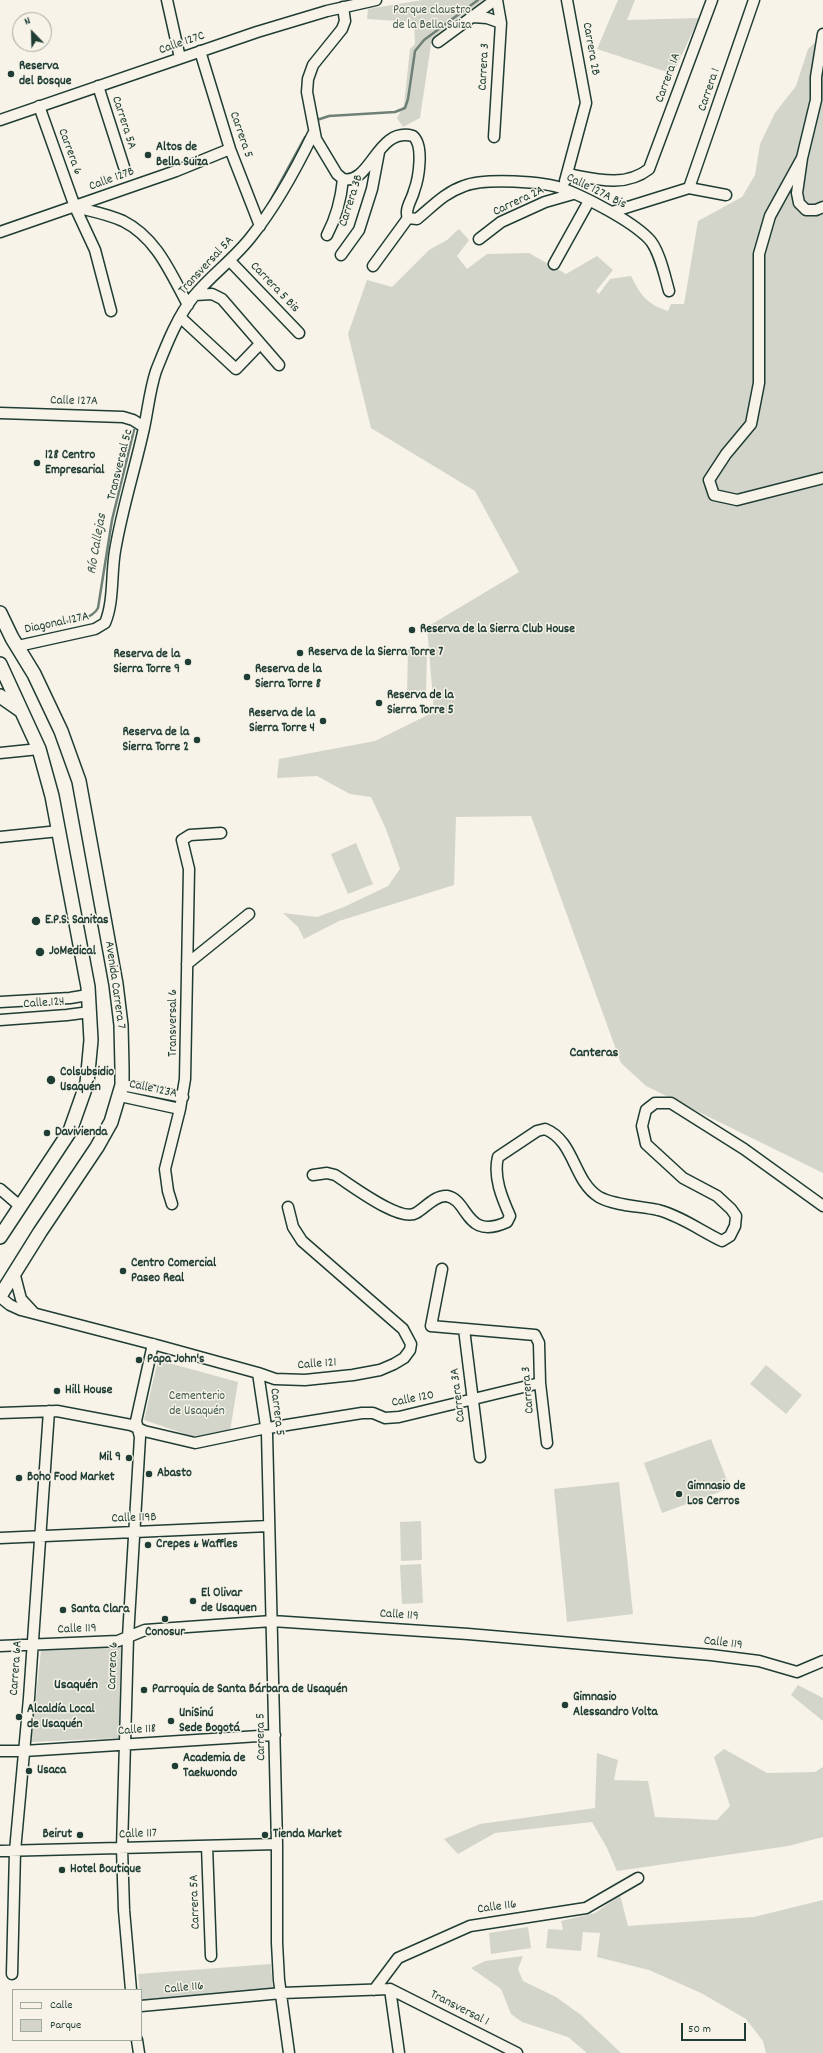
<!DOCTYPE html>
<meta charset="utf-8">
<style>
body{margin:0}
#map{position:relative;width:823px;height:2053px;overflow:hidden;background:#f7f3e8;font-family:Dekko,sans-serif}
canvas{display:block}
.legend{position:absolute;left:12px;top:1989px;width:130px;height:52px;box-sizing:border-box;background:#f7f3e8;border:1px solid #a1aaa0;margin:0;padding:5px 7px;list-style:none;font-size:12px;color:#1f3d34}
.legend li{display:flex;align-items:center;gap:8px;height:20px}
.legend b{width:20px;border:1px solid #a1aaa0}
.north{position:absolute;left:12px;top:12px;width:40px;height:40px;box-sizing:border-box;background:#f7f3e8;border:1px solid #a1aaa0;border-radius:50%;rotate:337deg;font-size:11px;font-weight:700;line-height:16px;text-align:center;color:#1f3d34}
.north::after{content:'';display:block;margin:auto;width:14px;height:18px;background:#1f3d34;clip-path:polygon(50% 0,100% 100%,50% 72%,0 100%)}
.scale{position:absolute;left:681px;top:2023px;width:65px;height:18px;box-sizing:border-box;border:2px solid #1f3d34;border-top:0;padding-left:5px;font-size:12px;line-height:14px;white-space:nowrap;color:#1f3d34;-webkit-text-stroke:3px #f7f3e8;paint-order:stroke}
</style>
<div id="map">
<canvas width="823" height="2053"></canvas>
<ul class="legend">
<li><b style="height:5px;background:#f7f3e8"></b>Calle</li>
<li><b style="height:11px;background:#d3d5ca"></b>Parque</li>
</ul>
<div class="north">N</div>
<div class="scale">50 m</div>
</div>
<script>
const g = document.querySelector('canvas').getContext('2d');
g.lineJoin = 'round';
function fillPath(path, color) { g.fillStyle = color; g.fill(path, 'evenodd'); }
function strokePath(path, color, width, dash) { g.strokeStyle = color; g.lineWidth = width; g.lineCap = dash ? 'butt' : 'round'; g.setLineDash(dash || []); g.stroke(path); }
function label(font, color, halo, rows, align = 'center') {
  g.font = font + ' Dekko,sans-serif'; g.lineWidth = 3; g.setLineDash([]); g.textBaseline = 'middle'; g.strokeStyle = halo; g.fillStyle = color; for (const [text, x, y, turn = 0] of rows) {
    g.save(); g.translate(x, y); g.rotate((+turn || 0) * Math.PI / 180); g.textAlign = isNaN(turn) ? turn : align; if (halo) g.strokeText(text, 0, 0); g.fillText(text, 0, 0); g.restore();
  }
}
fillPath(new Path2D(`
 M422,0H487L431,44L420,118L403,127L397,118L404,105L410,49L415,44L414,22L367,19L368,9Z
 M618,0H635L627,20L699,18L673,74L597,49Z
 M823,35V1173L646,1086L621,1063L531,816L456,817L454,885L339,921L304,939L298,927L283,913L317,917L344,907L388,886L400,869L386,829L371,797L350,794L317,776L277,778L279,759L375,741L434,712L427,627L519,572L475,491L371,428L348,334L367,280L392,287L429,250L447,240L459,229L469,240L457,256L467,269L487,254L529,253L566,274L597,256L613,270L596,291L599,294L610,279L631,276C641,296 647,304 668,311L671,304H684L698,221L742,197L755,175L760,144L775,113L796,86L808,49Z
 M408,649L427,650L426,695H407Z
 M356,843L373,884L348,894L331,854Z
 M158,1360L238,1382L230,1431L200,1437L191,1436L144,1420Z
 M766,1365L802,1395L786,1414L750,1384Z
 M711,1439L730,1488L662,1513L644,1463Z
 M619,1482L633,1614L567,1622L554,1489Z
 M421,1521L422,1560L401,1561L400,1522Z
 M421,1564L423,1603L402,1604L400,1565Z
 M121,1647L120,1738L31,1742L41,1650Z
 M798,1685L823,1698V1721L791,1695Z
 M724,1749L767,1773L815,1772L823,1767V1837L788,1846L617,1871L607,1848L592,1822L495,1833L458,1854L444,1839L480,1824L595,1808L597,1753L618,1760L614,1780L648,1781L655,1817L717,1820L730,1806L714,1757Z
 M620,1895L628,1926L754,1917L823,1900V2053H766L763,2041L746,2019L701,1993L649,1970L597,1957L600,1933L583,1932L581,1951L546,1948L548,1929L563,1930L561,1921L595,1913Z
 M528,1927L531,1948L491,1954L489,1933Z
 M523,1956L518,1969L523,1981L556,1997L581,2015L621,2053H587L568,2037L522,2022L511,2014L501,1989L471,1968L485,1961Z
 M271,1964L273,1992L141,2001L138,1974Z`), '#d3d5ca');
strokePath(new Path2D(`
 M317,120L329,116L395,112L405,108L408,99L415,51L424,40L478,0
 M268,205L305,137
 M48,624C62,622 91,622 98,608L112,520L134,430`), '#6f8077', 2.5);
const minor = new Path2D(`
 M167,0L180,58
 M473,17L487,18L501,23
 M823,34L816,77V100L802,158L797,193L799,203L806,210H816L823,207
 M438,42L495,0
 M200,51L230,149L260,226
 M98,86L124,167
 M39,106L75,207L95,250L111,311
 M0,120L257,32L327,11L376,0
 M494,137L501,23L497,0
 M802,158L770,216L759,254V383L751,424L726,454L709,480L714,495L737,500L823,478
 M567,174C595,179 625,188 649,169L712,0
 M343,179L337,174L316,139L307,92L308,79L313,65L342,29L345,21L343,7
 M343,179C371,185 377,126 413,136C424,145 419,178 414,191C412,200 404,209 408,218
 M565,181L586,103L567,0
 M689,188L754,0
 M75,207C91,211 108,214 123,221C157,238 171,274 188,305
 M612,212L689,188L726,195
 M408,218L417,219C433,206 444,193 464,186C484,178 544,181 564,189C587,198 630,220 648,238C659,248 665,277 669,291
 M0,232L176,171L230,149
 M327,235C337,216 341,200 343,179
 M479,239L501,222L545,202L573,194
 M341,255L359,230L372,189L379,152
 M230,261L299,333
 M554,264L589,201
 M373,266L408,218
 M195,295L212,294L222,299L279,365
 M180,317L236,369L260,344
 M0,413L123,417L133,420L144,427
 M18,646L95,629L105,623C114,602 111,574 115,551C122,509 135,469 144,428C148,409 150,389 156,371C166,346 177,317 194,296C211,275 234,259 251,237C276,206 296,169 313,134
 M0,753L39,749
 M0,837L59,831
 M187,964L249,914
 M0,1002L70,998L88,995
 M0,1020L67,1015L90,1012
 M122,1085L183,1097
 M120,1096L180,1109
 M313,1175L327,1173L335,1175C350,1184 400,1223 416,1213C425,1208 435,1195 447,1196C469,1200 465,1241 507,1222L510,1216C502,1198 493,1177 498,1157L537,1131L545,1129C575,1141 573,1181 599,1197C616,1206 640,1206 658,1210C681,1216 701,1231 722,1241L730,1236L735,1226L736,1216L731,1209L717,1196L683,1178L646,1144L642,1126L646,1110L655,1103H671L744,1149L823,1206
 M0,1189L21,1207
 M172,1204L168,1191L165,1169L180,1109L185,1079L189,869L182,840L190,835L221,833
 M442,1269L431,1326L535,1335L539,1343L540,1383L547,1443
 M14,1272L21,1299L33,1312
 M0,1297L10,1305L21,1310L160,1346L258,1373L275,1379L305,1380L353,1375L380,1370L394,1364L404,1358L410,1350L411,1344L403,1329L302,1241L293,1227L288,1207
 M464,1329L480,1457
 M258,1373L267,1433L277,1844V1943L279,1980L289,2053
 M0,1413L57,1411L131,1425L144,1431L195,1443L262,1429L362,1413H373L385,1418L399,1417L540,1383
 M0,1538L269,1526
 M0,1646L118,1641L145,1630L272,1621L468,1634L711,1655L759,1661L797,1672L823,1661
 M0,1751H24L275,1735
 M207,1846L211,1956
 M0,1851L277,1844
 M12,1974L15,1851L29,1698L49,1411
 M390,1989L399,2053
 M131,1990L124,1910L122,1848L128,1637L140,1437L136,1421L153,1344
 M374,1990L398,1958L470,1926L586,1908L638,1878
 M141,2006L282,1993L390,1989L517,2053
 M137,2040L139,2053`);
const major = new Path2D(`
 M0,613L12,638L34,674L61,731L79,781L116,984L121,1025L122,1068V1085L111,1122L97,1147L40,1232L0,1296
 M0,664L39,749L52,796L88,987L91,1040L87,1083L70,1131L0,1237
 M0,696L20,710`);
strokePath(minor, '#1f3d34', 13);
strokePath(major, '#1f3d34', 16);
strokePath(minor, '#f7f3e8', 10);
strokePath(major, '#f7f3e8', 13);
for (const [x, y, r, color] of [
 [11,74,4,"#1f3d34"],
 [148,155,4,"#1f3d34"],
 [37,463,4,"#1f3d34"],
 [412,630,4,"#1f3d34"],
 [300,653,4,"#1f3d34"],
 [188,662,4,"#1f3d34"],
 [247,677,4,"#1f3d34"],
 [379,703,4,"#1f3d34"],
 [323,721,4,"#1f3d34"],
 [197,740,4,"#1f3d34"],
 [36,921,5,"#1f3d34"],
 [40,952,5,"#1f3d34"],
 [51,1080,5,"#1f3d34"],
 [47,1133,4,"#1f3d34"],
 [123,1271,4,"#1f3d34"],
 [139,1360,4,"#1f3d34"],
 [57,1391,4,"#1f3d34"],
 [129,1458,4,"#1f3d34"],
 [149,1474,4,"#1f3d34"],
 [19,1478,4,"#1f3d34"],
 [679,1494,4,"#1f3d34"],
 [148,1545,4,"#1f3d34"],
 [193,1601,4,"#1f3d34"],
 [63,1610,4,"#1f3d34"],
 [165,1619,4,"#1f3d34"],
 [144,1690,4,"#1f3d34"],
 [565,1705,4,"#1f3d34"],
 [19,1717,4,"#1f3d34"],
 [171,1721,4,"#1f3d34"],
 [175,1766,4,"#1f3d34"],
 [29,1771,4,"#1f3d34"],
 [80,1835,4,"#1f3d34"],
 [265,1835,4,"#1f3d34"],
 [62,1870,4,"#1f3d34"]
]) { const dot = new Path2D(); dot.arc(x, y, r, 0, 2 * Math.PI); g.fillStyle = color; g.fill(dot); strokePath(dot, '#f7f3e8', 1.5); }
label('13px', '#435b52', '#f7f3e8', [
 ["Parque claustro",432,11],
 ["de la Bella Suiza",432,26],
 ["Cementerio",197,1397],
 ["de Usaquén",197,1412]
]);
label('13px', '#1f3d34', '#f7f3e8', [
 ["Calle 127C",182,44,-19],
 ["Carrera 2B",590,49,80],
 ["Carrera 3",485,67,-87],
 ["Carrera 1A",669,78,-70],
 ["Carrera 1",710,90,-71],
 ["Carrera 5A",123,123,72],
 ["Carrera 5",240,135,71],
 ["Carrera 6",69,152,70],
 ["Calle 127B",112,180,-20],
 ["Calle 127A Bis",596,192,26],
 ["Carrera 3B",352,201,-72],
 ["Carrera 2A",519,202,-25],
 ["Transversal 5A",207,266,-47],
 ["Carrera 5 Bis",274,288,46],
 ["Calle 127A",74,402,1],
 ["Transversal 5c",121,465,-76],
 ["Diagonal 127A",57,624,-12],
 ["Avenida Carrera 7",114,985,82],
 ["Calle 124",44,1004,-4],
 ["Transversal 6",174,1023,-90],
 ["Calle 123A",153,1090,12],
 ["Calle 121",317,1365,-4],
 ["Carrera 3",529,1390,-95],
 ["Carrera 3A",459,1395,-97],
 ["Calle 120",413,1400,-11],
 ["Carrera 5",276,1412,83],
 ["Calle 119B",134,1519,-2],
 ["Calle 119",399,1616,4],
 ["Calle 119",77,1630,-2],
 ["Calle 119",723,1644,7],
 ["Carrera 6",114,1666,-88],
 ["Carrera 6A",17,1668,-86],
 ["Calle 118",137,1731,-4],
 ["Carrera 5",262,1737,-91],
 ["Calle 117",138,1835,-2],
 ["Carrera 5A",196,1902,-92],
 ["Calle 116",497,1908,-8],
 ["Calle 116",184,1989,-5],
 ["Transversal 1",459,2009,27]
]);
label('bold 13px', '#1f3d34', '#f7f3e8', [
 ["Reserva",19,67],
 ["del Bosque",19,82],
 ["Altos de",156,148],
 ["Bella Suiza",156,163],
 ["128 Centro",45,456],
 ["Empresarial",45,471],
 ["Reserva de la Sierra Club House",420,630],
 ["Reserva de la Sierra Torre 7",308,653],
 ["Reserva de la",180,655,"right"],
 ["Sierra Torre 9",180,670,"right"],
 ["Reserva de la",255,670],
 ["Sierra Torre 8",255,685],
 ["Reserva de la",387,696],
 ["Sierra Torre 5",387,711],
 ["Reserva de la",315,714,"right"],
 ["Sierra Torre 4",315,729,"right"],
 ["Reserva de la",189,733,"right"],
 ["Sierra Torre 2",189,748,"right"],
 ["E.P.S. Sanitas",45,921],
 ["JoMedical",49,952],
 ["Colsubsidio",60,1073],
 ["Usaquén",60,1088],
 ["Davivienda",55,1133],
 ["Centro Comercial",131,1264],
 ["Paseo Real",131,1279],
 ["Papa John's",147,1360],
 ["Hill House",65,1391],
 ["Mil 9",121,1458,"right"],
 ["Abasto",157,1474],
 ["Boho Food Market",27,1478],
 ["Gimnasio de",687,1487],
 ["Los Cerros",687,1502],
 ["Crepes & Waffles",156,1545],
 ["El Olivar",201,1594],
 ["de Usaquen",201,1609],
 ["Santa Clara",71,1610],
 ["Conosur",165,1633,"center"],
 ["Parroquia de Santa Bárbara de Usaquén",152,1690],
 ["Gimnasio",573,1698],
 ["Alessandro Volta",573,1713],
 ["Alcaldía Local",27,1710],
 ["de Usaquén",27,1725],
 ["UniSinú",179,1714],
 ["Sede Bogotá",179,1729],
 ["Academia de",183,1759],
 ["Taekwondo",183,1774],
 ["Usaca",37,1771],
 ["Beirut",72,1835,"right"],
 ["Tienda Market",273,1835],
 ["Hotel Boutique",70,1870]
], 'left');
label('italic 14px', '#405950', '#f7f3e8', [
 ["Río Callejas",98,544,-80]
]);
label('bold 14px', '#1f3d34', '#f7f3e8', [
 ["Canteras",594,1054],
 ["Usaquén",76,1686]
]);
</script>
